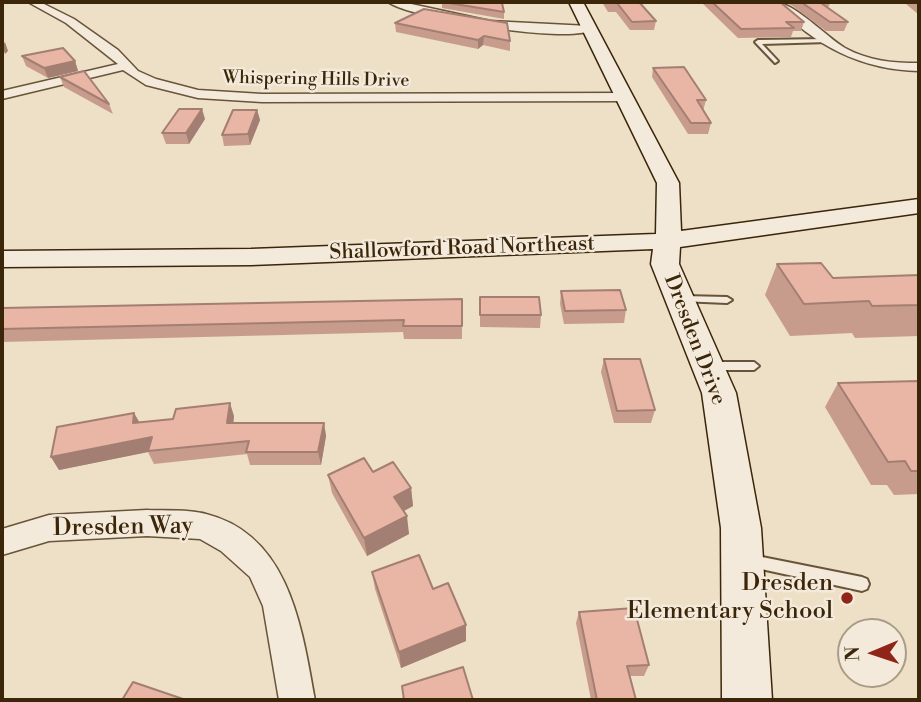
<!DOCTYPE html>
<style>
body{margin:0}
#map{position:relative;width:921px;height:702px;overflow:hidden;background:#eedfc7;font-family:"Libre Bodoni",serif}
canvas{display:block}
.frame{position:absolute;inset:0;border:4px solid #3b2609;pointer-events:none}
.north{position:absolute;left:837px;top:618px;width:70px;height:70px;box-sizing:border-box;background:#f4eadb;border:2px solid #aa9c87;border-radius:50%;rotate:268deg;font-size:19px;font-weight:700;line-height:28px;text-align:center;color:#3b2609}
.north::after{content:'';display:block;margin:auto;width:24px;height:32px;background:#8f2418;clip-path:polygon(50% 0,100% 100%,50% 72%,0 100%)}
</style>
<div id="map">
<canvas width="921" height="702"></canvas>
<div class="frame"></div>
<div class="north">N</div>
</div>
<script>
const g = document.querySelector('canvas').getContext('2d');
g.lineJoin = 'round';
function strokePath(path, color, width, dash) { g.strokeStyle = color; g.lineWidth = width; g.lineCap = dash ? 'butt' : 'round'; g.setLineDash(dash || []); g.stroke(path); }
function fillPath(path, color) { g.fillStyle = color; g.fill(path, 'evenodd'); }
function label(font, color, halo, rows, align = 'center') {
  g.font = font + ' "Libre Bodoni",serif'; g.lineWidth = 5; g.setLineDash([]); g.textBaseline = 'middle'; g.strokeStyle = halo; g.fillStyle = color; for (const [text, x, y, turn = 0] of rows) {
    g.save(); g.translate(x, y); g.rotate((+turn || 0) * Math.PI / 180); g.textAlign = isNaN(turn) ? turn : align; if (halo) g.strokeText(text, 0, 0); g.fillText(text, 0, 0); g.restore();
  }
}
const lane = new Path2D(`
 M826,39L828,42L762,44L778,61L775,63L755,42L758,40Z
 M683,296L727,297L732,300L727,303L680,301L678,299L680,297Z
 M712,362H754L759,366L754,370H712L707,366Z
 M752,555L862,577L867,579L869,584L867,589L862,591L752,567L747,566L745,561L747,556Z`);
const street = new Path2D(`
 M28,2H40L74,19L118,50L138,71L156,79L198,90L262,94L626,93L633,97L626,101L262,102L198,98L146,85L123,70L2,99V91L118,64L66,23Z
 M388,2H402L490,21L589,26L594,29C573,45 412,19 388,2Z
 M773,2C793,1 825,36 845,48C869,61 893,63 919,63V71C861,70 813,45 773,2Z
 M147,510C166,511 188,509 206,514C290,535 302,629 315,700H279L263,606L250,577L221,551L200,539L147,536L49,541L2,555V529L49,515Z`);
const secondary = new Path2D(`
 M569,2H583L679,183L681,231L919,199V213L680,247L679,264L736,393L761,528L772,700H722L721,528L702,393L651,264L653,249L251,265L2,267V251L251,249L656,234L657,183Z`);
strokePath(lane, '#685438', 4);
strokePath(street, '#685438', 3);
strokePath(secondary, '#3b2609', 3);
fillPath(lane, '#f4eadb');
fillPath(street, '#f4eadb');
fillPath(secondary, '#f4eadb');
fillPath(new Path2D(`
 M442,2L504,12V19L442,8Z
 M602,2H639L656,21L654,30H630L616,12H608Z
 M701,2H780L804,22L801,31H793L791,37L738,38Z
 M781,2H829L830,3L828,8L848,22L844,31H826L791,5Z
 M907,2H919V15L906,4Z
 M424,9L510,41V51L483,45L478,49L396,32L395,23Z
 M22,56L75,61L78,71L48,78L26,66Z
 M653,68L706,100L703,111L711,123L708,134H688L652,77Z
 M60,77L109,104L113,114L64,87Z
 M257,110L260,120L250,145L224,146L222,135Z
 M205,119L189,144H166L162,133Z
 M777,264L833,278L919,275V336L855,338L852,333L790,336L765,295Z
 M561,291L626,310L624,323L564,324L560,304Z
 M480,297L541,315L540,328L480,327Z
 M462,299V339H404L403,332L2,342V308Z
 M604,359L655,410L651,423H614L601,372Z
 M919,381V494L894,495L887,485H871L825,407L838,383Z
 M134,413L139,422L234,416L233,423H324L326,436L321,465H250L247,454L154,464L148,452L59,470L51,457Z
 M373,472L411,488L413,506L404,511L409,534L367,556L332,493L328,475Z
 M372,572L433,589L466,625V641L401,668L375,589Z
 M579,612L649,665L644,676H630L636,700H591L576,623Z`), '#c89c8d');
fillPath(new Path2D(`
 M484,36L483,45L478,49V40Z
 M5,42L8,51L5,54L2,46Z
 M75,61L78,71L48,78L44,68Z
 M202,109L205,119L189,144L186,133Z
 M257,110L260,120L250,145L248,134Z
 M230,403L234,416L232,436L227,423Z
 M134,413L141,425L133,423Z
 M324,423L326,436L321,465L318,452Z
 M152,437L148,452L59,470L51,457Z
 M411,488L413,506L396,515L394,497Z
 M407,516L409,534L367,556L364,538Z
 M466,625V641L401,668L399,652Z`), '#a37f73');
const building = new Path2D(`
 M443,2H496L502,3L504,12Z
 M608,2H639L656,21L632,22L617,3H609Z
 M712,2H780L804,22H786L794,28L741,29Z
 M801,2H829L830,3H821L848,22H830Z
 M424,9L507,23L510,41L484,36L478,40L395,23Z
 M63,48L75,61L44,68L22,56Z
 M684,67L706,100H697L711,123H691L653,68Z
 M84,71L109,104L60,77Z
 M179,109H202L186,133H162Z
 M233,110H257L248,134L222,135Z
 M821,263L833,278L919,275V305L872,306L869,301L804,304L777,264Z
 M620,290L626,310L565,311L561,291Z
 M480,297H539L541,315H480Z
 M462,299V326H403L404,320L2,329V308Z
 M604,359H640L655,410L617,411Z
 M919,381V471H911L905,461L888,462L838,383Z
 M230,403L227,423H324L318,452H246L249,441L148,451L152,437L51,457L57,427L134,413L133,423L173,419L176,409Z
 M364,458L373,472L393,462L411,488L394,497L407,516L364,538L328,475Z
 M419,555L433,589L448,583L466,625L399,652L372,572Z
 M634,608L649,665L627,666L636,700H597L579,612Z
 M463,667L473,700H404L402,686Z
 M133,682L183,699L182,700H122Z`);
fillPath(building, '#e9b5a4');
strokePath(building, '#a37f73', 2);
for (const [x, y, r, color] of [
 [847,598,7,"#8f2418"]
]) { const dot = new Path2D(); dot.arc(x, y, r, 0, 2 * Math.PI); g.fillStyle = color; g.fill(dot); strokePath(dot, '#f4eadb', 2.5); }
label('18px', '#3b2609', '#f4eadb', [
 ["Whispering Hills Drive",316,80,1]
]);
label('21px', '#3b2609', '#f4eadb', [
 ["Shallowford Road Northeast",462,249,-2],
 ["Dresden Drive",694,340,69]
]);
label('24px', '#3b2609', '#f4eadb', [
 ["Dresden Way",123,528,-1]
]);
label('24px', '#3b2609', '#f4eadb', [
 ["Dresden",833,584],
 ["Elementary School",833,612]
], 'right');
</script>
